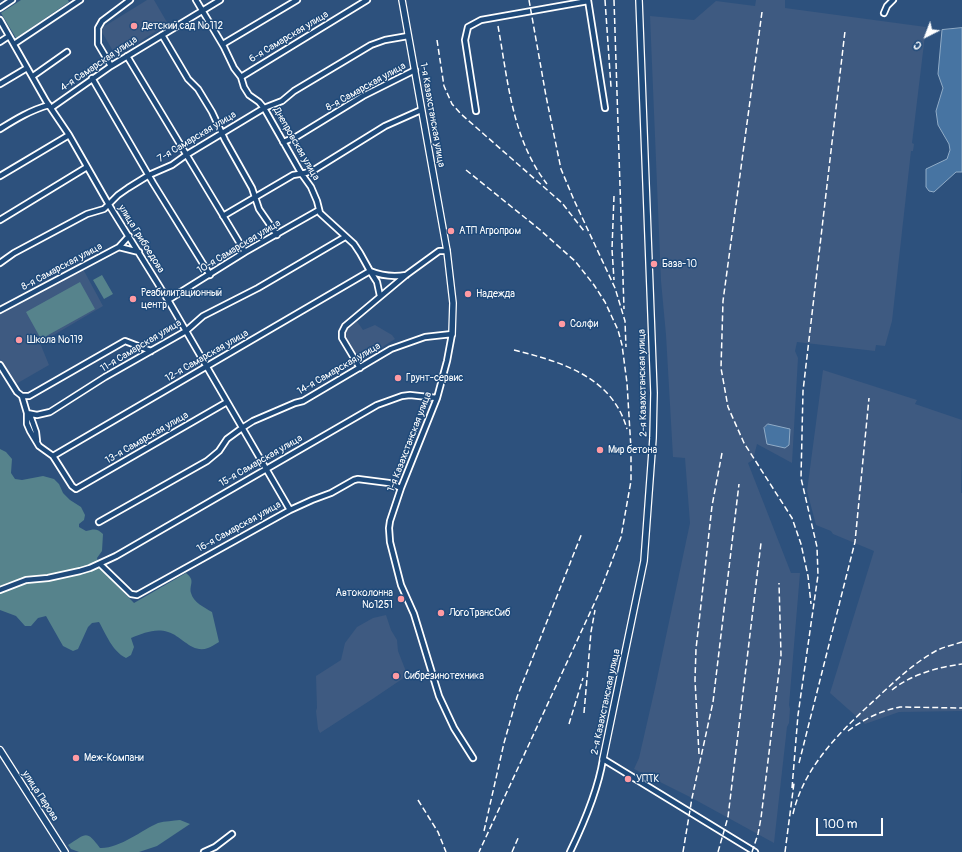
<!DOCTYPE html>
<meta charset="utf-8">
<style>
body{margin:0}
#map{position:relative;width:962px;height:852px;overflow:hidden;background:#2d517d;font-family:Pangolin,sans-serif}
canvas{display:block}
.north{position:absolute;left:906px;top:16px;width:40px;height:40px;-webkit-text-stroke:3px #1f4a7a;paint-order:stroke;rotate:222deg;font-size:11px;font-weight:700;line-height:16px;text-align:center;color:#fff}
.north::after{content:'';display:block;margin:auto;width:14px;height:18px;background:#fff;clip-path:polygon(50% 0,100% 100%,50% 72%,0 100%)}
.scale{position:absolute;left:816px;top:818px;width:67px;height:18px;box-sizing:border-box;border:2px solid #fff;border-top:0;padding-left:5px;font-size:12px;line-height:14px;white-space:nowrap;color:#fff;-webkit-text-stroke:3px #1f4a7a;paint-order:stroke}
</style>
<div id="map">
<canvas width="962" height="852"></canvas>
<div class="north">С</div>
<div class="scale">100 m</div>
</div>
<script>
const g = document.querySelector('canvas').getContext('2d');
g.lineJoin = 'round';
function fillPath(path, color) { g.fillStyle = color; g.fill(path, 'evenodd'); }
function strokePath(path, color, width, dash) { g.strokeStyle = color; g.lineWidth = width; g.lineCap = dash ? 'butt' : 'round'; g.setLineDash(dash || []); g.stroke(path); }
function label(font, color, halo, rows, align = 'center') {
  g.font = font + ' Pangolin,sans-serif'; g.lineWidth = 3; g.setLineDash([]); g.textBaseline = 'middle'; g.strokeStyle = halo; g.fillStyle = color; for (const [text, x, y, turn = 0] of rows) {
    g.save(); g.translate(x, y); g.rotate((+turn || 0) * Math.PI / 180); g.textAlign = isNaN(turn) ? turn : align; if (halo) g.strokeText(text, 0, 0); g.fillText(text, 0, 0); g.restore();
  }
}
fillPath(new Path2D(`
 M147,0H154L168,24L116,56L100,29Z
 M756,0H785V8L926,27L912,143L914,144L913,151H911L892,321L885,346L876,345L875,351L797,342L795,351L798,358L792,463L757,444L753,460L748,463L791,573H800L789,705L790,709L789,723L787,727L774,843L692,798L634,769L639,758L655,688L690,523L685,458L673,457L666,335L661,281L650,16L694,20L716,1L755,6Z
 M83,269L103,306L40,343L49,365L16,384L0,359V314Z
 M356,320L363,330L375,325L392,335L395,339L360,361L344,337V332L346,328Z
 M823,370L917,400L915,404L962,420L961,493H962V711L899,712L865,724L830,693L874,551L833,534L831,531L816,525L807,491Z
 M386,615L391,630L397,640L398,651L407,674H403L405,677L374,698L320,733L318,729L316,711L317,708L316,676L341,660L345,643L357,627L373,618Z`), '#3e5a81');
fillPath(new Path2D(`
 M21,0H68L69,2L16,38L1,13Z
 M102,275L113,294L104,299L93,280Z
 M80,282L95,309L41,339L26,312Z
 M0,449L6,452L12,459L11,473L15,479L22,480L43,476L54,479L59,484L63,493L70,500L81,507L85,515L84,520L79,524V527L86,531C94,529 97,528 103,534L102,551L97,558L100,568L134,603L186,573C196,581 189,584 191,593C193,602 205,608 212,612L219,642C215,644 211,647 208,648C192,654 182,636 168,632C155,628 144,633 131,638L134,647L131,655L126,658C112,651 106,634 99,622L92,623L88,627L78,649L73,651L63,646L46,616L38,618L31,626H25L16,616L0,610Z
 M180,820L190,824L157,846L139,852H79L71,849L68,845C86,834 86,829 100,848C119,849 142,830 158,823C165,821 173,821 180,820Z`), '#56838c');
const water = new Path2D(`
 M962,28V172H956L934,192L929,191L926,187V169L947,159L950,150L949,144L938,125L936,111L943,88L938,74L942,30Z
 M768,424L790,429L789,445L785,448L767,444L764,428Z`);
fillPath(water, '#4774a2');
strokePath(water, '#91acc7', 1);
const minor = new Path2D(`
 M196,0L224,47L234,68L241,77L244,87L249,95L259,102L264,108L301,173L311,187L317,201L320,213L354,244L360,253L370,271L377,282L380,296
 M588,0L605,108
 M0,8L12,0
 M884,13L887,6L893,0
 M0,20L46,101L69,135L109,205L168,300L290,510
 M162,35L188,79L198,89L212,112L225,140L252,188L259,209L277,235
 M0,42L9,36
 M14,44L80,0
 M223,44L297,0
 M127,56L245,252
 M111,66L98,44V28L102,21L130,0
 M33,76L67,52
 M241,77L367,0
 M92,78L153,183L210,275
 M0,84L27,68
 M51,108L111,66L220,0
 M476,111L465,40L468,27L481,20L588,1
 M0,129C16,119 31,110 49,105
 M283,142L296,137L363,96L415,70
 M0,176L69,135
 M223,216L293,175L305,173L314,170L385,126L421,110
 M0,220L87,167
 M119,247L139,252
 M0,263L14,253L87,214L104,209L118,195L128,188L149,175L172,165L186,155L264,108L282,101L294,91L371,45L385,40L408,36
 M168,300L245,252L319,210
 M0,310L119,247L129,236
 M0,365L17,392L22,396L27,413V424L30,431L39,446L53,456L72,486L76,489L227,402
 M360,368L342,338V332L345,326L406,275L439,251H447
 M22,396H29L125,341L151,351
 M27,413L37,415L50,412L105,377L186,331L203,316L258,288L345,237
 M30,415L36,432L37,441
 M53,456L370,271C382,276 393,277 406,275
 M99,522L207,461L219,451L227,439L242,428L253,421L295,403L303,401L391,349L425,337L452,334L447,361L437,398L401,488L390,521L389,528L390,542L401,585L414,614L439,696L454,728L473,758
 M100,564L131,594L137,595L290,510L312,500L331,493L354,480L358,479L389,483L401,488
 M0,590L26,580L48,578L80,571L90,568L116,556L377,405L402,396L410,395L437,398
 M204,852L215,847L232,834
 M570,852C584,823 598,791 603,759L755,852`);
const tertiary = new Path2D(`
 M402,0L447,251L453,303L452,334
 M0,750L65,852
 M603,759L644,561L653,438L654,393L639,0`);
strokePath(minor, '#fff', 8);
strokePath(tertiary, '#fff', 8);
strokePath(minor, '#1f4a7a', 4.5);
strokePath(tertiary, '#1f4a7a', 5.5);
strokePath(new Path2D(`
 M529,0L546,96L561,169L574,200L615,288L625,321L626,347
 M605,0L611,87
 M614,0L624,309
 M762,12L723,301L721,368L728,407L744,443L792,518L801,544L808,576L811,604
 M498,26C508,81 512,139 547,184
 M437,40L444,86L452,104L461,114L562,203L584,231
 M466,170L539,229L575,261L594,285L605,302L618,330L622,345L627,383L631,449V481L621,537L601,589L479,852
 M614,196L612,249L614,280
 M514,350C561,362 612,376 627,429
 M892,690C910,675 938,667 962,664
 M584,713L591,632L595,610
 M569,724L583,678
 M848,731C864,719 880,711 900,707L962,708
 M699,754L695,680L696,649L712,506L722,453
 M799,763L855,542L869,398
 M792,788L798,715L818,575L817,547L801,478L803,391L845,31
 M418,800L438,832L446,852
 M793,814C804,765 844,728 879,696C896,680 913,664 934,652C942,647 953,645 962,642
 M484,831L504,743L517,697L582,533
 M512,852L519,836
 M683,852L692,798L713,702L739,484
 M718,852L728,817L761,543
 M752,852L758,834L761,818L781,655L779,583
 M785,852L794,783`), '#fff', 1.5, [6, 3]);
for (const [x, y, r, color] of [
 [134,26,4,"#ff9aa2"],
 [451,231,4,"#ff9aa2"],
 [654,264,4,"#ff9aa2"],
 [468,294,4,"#ff9aa2"],
 [133,299,4,"#ff9aa2"],
 [562,324,4,"#ff9aa2"],
 [19,340,4,"#ff9aa2"],
 [398,378,4,"#ff9aa2"],
 [600,450,4,"#ff9aa2"],
 [401,599,4,"#ff9aa2"],
 [441,613,4,"#ff9aa2"],
 [396,676,4,"#ff9aa2"],
 [76,758,4,"#ff9aa2"],
 [628,779,4,"#ff9aa2"]
]) { const dot = new Path2D(); dot.arc(x, y, r, 0, 2 * Math.PI); g.fillStyle = color; g.fill(dot); strokePath(dot, '#1f4a7a', 1.5); }
label('10px', '#fff', '#1f4a7a', [
 ["Детский сад №112",142,26],
 ["АТП Агропром",459,231],
 ["База-10",662,264],
 ["Реабилитационный",141,293],
 ["центр",141,305],
 ["Надежда",476,294],
 ["Солфи",570,324],
 ["Школа №119",27,340],
 ["Грунт-сервис",406,378],
 ["Мир бетона",608,450],
 ["Автоколонна",393,593,"right"],
 ["№1251",393,605,"right"],
 ["ЛогоТрансСиб",449,613],
 ["Сибрезинотехника",404,676],
 ["Меж-Компани",84,758],
 ["УПТК",636,779]
], 'left');
label('10px', '#fff', '#1f4a7a', [
 ["6-я Самарская улица",289,37,-31],
 ["4-я Самарская улица",99,64,-34],
 ["8-я Самарская улица",366,87,-29],
 ["1-я Казахстанская улица",432,115,80],
 ["7-я Самарская улица",197,137,-31],
 ["Днепровская улица",296,144,60],
 ["улица Грибоедова",141,239,58],
 ["10-я Самарская улица",239,247,-31],
 ["8-я Самарская улица",62,267,-28],
 ["11-я Самарская улица",141,346,-31],
 ["12-я Самарская улица",207,356,-30],
 ["14-я Самарская улица",339,369,-30],
 ["2-я Казахстанская улица",643,383,-91],
 ["13-я Самарская улица",147,438,-30],
 ["1-я Казахстанская улица",410,442,-69],
 ["15-я Самарская улица",261,461,-30],
 ["16-я Самарская улица",239,527,-29],
 ["2-я Казахстанская улица",606,702,-78],
 ["улица Перова",40,796,57]
]);
</script>
